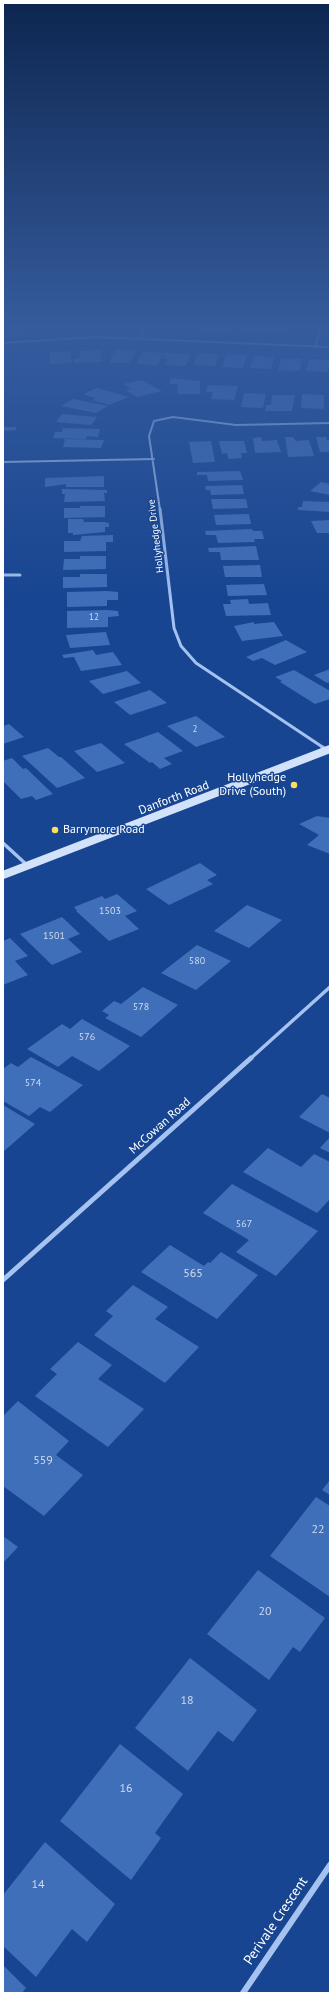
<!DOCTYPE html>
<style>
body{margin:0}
#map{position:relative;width:333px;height:1996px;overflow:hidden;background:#174591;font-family:"PT Sans",sans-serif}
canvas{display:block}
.frame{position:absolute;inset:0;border:4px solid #fff;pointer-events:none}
</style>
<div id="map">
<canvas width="333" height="1996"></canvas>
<div class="frame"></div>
</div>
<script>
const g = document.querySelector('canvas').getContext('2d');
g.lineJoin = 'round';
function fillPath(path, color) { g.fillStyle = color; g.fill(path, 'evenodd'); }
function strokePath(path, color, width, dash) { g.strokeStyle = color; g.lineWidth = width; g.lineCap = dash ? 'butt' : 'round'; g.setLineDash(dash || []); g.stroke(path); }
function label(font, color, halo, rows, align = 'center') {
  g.font = font + ' "PT Sans",sans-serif'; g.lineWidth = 3; g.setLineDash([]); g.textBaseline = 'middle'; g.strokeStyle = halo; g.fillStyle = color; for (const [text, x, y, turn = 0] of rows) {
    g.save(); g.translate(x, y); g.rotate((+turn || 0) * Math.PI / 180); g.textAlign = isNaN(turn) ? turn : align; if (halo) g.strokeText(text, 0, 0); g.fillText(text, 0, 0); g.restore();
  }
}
fillPath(new Path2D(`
 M174,327H194L195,329H174Z
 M202,327H229V332L201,331Z
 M240,327H261V332H240Z
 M267,327H287L285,332L265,331Z
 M3,328H25L24,334H3Z
 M101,350L102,362L74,363V359L80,358V351Z
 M115,350L136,351L130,363H109Z
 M71,351V363L50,364V352Z
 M142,352L163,353L158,365L137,364Z
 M164,353H170L191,354L186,366L165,365L168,359L162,358Z
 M198,353L219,354L215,366L193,365Z
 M226,355H247L243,368L222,367Z
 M254,356L274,357L271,369L250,368Z
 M281,358L302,359L300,371L278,370Z
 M309,359L330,360L328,372L306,371Z
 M170,378L200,381V394H177L178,384H170Z
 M142,380L162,391L137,397L125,390L132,389L123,384Z
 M208,385L238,386L234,400L211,399L213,392H206Z
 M97,388L129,397L109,405L92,400L96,398L83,394Z
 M244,393L266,394L263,408L241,407Z
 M302,394L324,395V409L301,408Z
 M272,395H295L292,411H265L266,405H271Z
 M73,399L108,406L96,413L61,406Z
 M62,414L97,417L91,425L56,422Z
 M3,427H16V430L3,431Z
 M63,428L100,429L98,437L87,436L86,439L53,438L55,432H62Z
 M261,437L262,441L277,440L281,452L255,453L253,438Z
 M285,437H293L296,441L309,440L314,456L288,457Z
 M316,437H326L327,440H330V452H320Z
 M65,439L104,440L101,448L63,447Z
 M211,441L215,462L193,463L189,442Z
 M219,441H244L247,453H241L242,458L230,459L228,458L227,453L222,454Z
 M240,471L243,480L208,481L207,475H197V472Z
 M104,476V487H66V484L45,487V478Z
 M321,482L330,484V495L310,491Z
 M242,485L244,494L211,495L210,490H206L205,486Z
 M62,489L107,490V493H104L105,501L64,502L65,494H62Z
 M211,499H246L248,508L213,509Z
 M303,501L330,502V512L298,510V507H302Z
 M80,506H105V517L64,518V508H80Z
 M249,514L251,524L216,525L214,515Z
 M68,519H83L84,522H104L109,523V527H105V532L73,535V533H68Z
 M330,520V533H317L311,521Z
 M252,529L253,531H262L264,539H254L255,542L218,543L216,535H206L205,531Z
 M113,535V542H106V551L64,552V541H80L82,536Z
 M256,546L259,560H221L220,552H209L208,548Z
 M80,556H106V569L63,570L64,559H80Z
 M260,565L262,577H225L223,566Z
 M80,574H107V587L63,588V577H80Z
 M264,584L267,595L228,596L226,585Z
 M107,591L118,592V600H107V606L67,607V592Z
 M248,599L249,604L268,603L271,615L226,616L223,604H231L230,600Z
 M107,610L118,611L119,616L108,617V627L67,628V611Z
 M254,622V624L274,622L283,636L242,641L234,626Z
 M106,632L110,645L70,648L66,635Z
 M286,640L307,652L275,665L262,658L253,661L246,657Z
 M93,650L96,655L113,652L122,665L81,671L74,657L64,658L62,655Z
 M330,669V682L327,683L314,675Z
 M294,670L330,691V699L315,704L280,682L282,681L275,677Z
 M127,671L141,683L103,694L89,681Z
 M150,690L167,703L130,715L114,702Z
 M196,716L225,737L196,747L167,726Z
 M9,724L24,737L3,744V726Z
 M158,732L183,751L164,758L172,764L160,769L152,762L150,763L124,744Z
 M101,743L125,763L97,772L74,751Z
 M48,748L59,757H61L85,778L57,788L22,756Z
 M12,758L23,769L26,768L53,794L36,800L32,796L21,799L3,781V761Z
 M317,816L330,818V854L307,845L319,835L299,824Z
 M200,863L217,875L207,880L213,884L169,905L146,889Z
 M117,894L137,911L125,916L139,929L109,941L76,911H77L74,907L102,896L105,899Z
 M247,905L282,920L249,948L214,931Z
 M62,917L80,934L68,939L82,952L52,965L20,934Z
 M10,938L28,956L15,961L28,975L3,985V941Z
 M197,945L231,961L196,990L161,973Z
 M143,987L178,1005L141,1037L105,1018L109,1015L102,1011L114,1001L121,1004Z
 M82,1019L130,1046L99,1071L72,1056L58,1067L27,1049L62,1024L70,1029Z
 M31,1057L83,1085L50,1112L40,1107L29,1116L3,1101V1069L11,1063L18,1067Z
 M322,1094L330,1098V1133L299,1117Z
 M3,1105L35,1124L3,1152Z
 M330,1137V1153L320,1148Z
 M268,1148L301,1167L314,1154L330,1162V1199L317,1213L243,1172Z
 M232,1184L318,1231L276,1276L236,1252L249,1240L203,1213Z
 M170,1245L204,1266L208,1262L210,1263L221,1252L258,1275L217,1319L141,1272Z
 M133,1285L168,1307L155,1319L199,1347L165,1383L94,1335L113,1316L106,1311Z
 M78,1342L112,1365L98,1379L144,1409L108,1447L35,1396L57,1374L50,1369Z
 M18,1401L69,1441L56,1455L83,1475L44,1516L3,1486V1416Z
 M330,1480V1495L322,1490Z
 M316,1497L330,1506V1597L270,1556Z
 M3,1536L18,1547L3,1563Z
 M258,1570L325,1618L300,1652L293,1647L269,1680L207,1634Z
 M190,1658L257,1710L233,1742L218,1731L188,1771L135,1728Z
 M120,1744L183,1794L155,1833L161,1838L131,1880L60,1821Z
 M45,1842L115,1904L87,1942L72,1929L36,1977L3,1946V1895Z
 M3,1965L26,1988L22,1993H3Z`), '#406fb9');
strokePath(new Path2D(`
 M141,338L142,327
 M3,343L94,337L330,347
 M315,346L322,327
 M3,462L154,459
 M160,510L149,436L154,421L173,417L236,425L330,423`), '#a5c2f0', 2);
strokePath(new Path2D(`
 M160,509L174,628L181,646L196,663L324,748
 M3,575H20`), '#a5c2f0', 3);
strokePath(new Path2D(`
 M322,747L327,750
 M3,843L27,865
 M250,1059L330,987`), '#a5c2f0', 3.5);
strokePath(new Path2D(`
 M3,1280L251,1058`), '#a5c2f0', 5);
strokePath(new Path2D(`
 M243,1993L330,1865`), '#a5c2f0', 6);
strokePath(new Path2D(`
 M3,875L330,749`), '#d3e2fb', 8);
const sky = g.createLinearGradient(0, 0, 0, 607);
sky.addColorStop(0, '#0d2650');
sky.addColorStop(0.54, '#365c9d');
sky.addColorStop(1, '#365c9d00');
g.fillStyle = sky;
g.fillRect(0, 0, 333, 607);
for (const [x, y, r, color] of [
 [294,785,4,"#ffdc64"],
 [55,830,4,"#ffdc64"]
]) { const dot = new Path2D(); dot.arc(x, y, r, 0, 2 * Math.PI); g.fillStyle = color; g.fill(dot); strokePath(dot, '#174591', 1.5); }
label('9px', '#cfdbee', null, [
 ["12",94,617],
 ["2",195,729]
]);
label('10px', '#fff', '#174591', [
 ["Hollyhedge Drive",156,536,-97]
]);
label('10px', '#cfdbee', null, [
 ["1503",110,911],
 ["1501",54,936],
 ["580",197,961],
 ["578",141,1007],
 ["576",87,1037],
 ["574",33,1083],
 ["567",244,1224]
]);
label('12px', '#fff', '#174591', [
 ["Hollyhedge",286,778],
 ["Drive (South)",286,792],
 ["Barrymore Road",63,830,"left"]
], 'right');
label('12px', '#fff', '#174591', [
 ["Danforth Road",174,798,-21],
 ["McCowan Road",160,1126,-42]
]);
label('12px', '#cfdbee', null, [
 ["565",193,1274],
 ["559",43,1461],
 ["22",318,1530],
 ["20",265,1612],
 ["18",187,1701],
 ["16",126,1789],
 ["14",38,1885]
]);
label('14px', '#fff', '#174591', [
 ["Perivale Crescent",276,1921,-56]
]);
</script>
